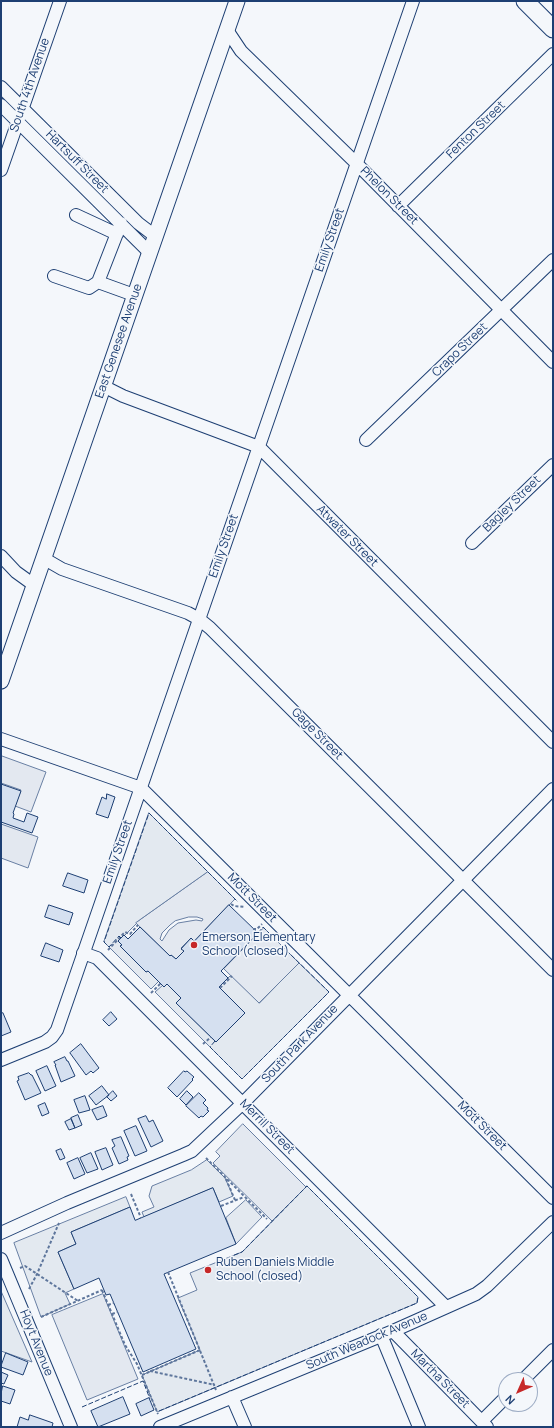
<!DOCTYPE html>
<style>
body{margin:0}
#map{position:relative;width:554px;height:1428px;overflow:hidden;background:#f4f7fb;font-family:Manrope,sans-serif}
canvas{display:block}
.frame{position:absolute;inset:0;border:2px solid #1d3f73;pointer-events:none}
.north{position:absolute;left:498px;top:1372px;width:40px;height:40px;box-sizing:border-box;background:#f4f7fb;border:1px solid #9eadc5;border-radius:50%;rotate:225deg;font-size:11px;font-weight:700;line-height:16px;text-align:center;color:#1d3f73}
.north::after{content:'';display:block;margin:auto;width:14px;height:18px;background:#c62828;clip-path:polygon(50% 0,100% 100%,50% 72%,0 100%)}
</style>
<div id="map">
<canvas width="554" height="1428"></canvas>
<div class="frame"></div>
<div class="north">N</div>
</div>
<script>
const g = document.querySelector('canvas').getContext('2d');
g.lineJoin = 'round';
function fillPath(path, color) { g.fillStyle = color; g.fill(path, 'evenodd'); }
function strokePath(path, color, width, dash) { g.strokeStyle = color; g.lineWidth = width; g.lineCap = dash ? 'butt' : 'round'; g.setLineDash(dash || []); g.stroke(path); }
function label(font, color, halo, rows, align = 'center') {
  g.font = font + ' Manrope,sans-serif'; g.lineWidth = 3; g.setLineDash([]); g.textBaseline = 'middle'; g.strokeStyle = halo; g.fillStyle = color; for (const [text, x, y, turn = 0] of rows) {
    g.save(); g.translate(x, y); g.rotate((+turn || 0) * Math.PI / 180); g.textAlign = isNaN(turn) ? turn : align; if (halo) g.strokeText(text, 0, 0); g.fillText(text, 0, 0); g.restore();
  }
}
const green = new Path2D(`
 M149,813L208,872L140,920L119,941L122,945L120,946L146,972L148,971L159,981L151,989L104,942Z
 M299,963L329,992L242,1079L155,992L163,985L164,987L167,984L181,998L176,1003L216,1042L245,1013L219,987L231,975L259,1003Z
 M207,1160L225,1178L233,1196L219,1202L213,1188L144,1217L142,1212L154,1207L149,1196L152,1186L191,1170Z
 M307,1186L418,1297L417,1303L157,1412L142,1375L200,1350L178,1298L197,1290L190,1273L242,1252Z
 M126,1197L130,1207L71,1232L76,1244L58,1252L74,1289L65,1293L70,1304L41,1317L14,1243Z
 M246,1200L262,1217L236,1244L226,1218Z
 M1,1291L32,1362L1,1351Z`);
fillPath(green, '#e3e9f0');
strokePath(green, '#687fa3', 1);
const parking = new Path2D(`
 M2,756L46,772L31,812L15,806L21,790L1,783V760Z
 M1,824L38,837L28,868L1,858Z
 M208,872L235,899L194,941L191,938L181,948L184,951L176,959L171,955L170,956L136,923ZM189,917H197L203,919L202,921L196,920L178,923L169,930L162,941L160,939L162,933L170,925L175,921Z
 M264,928L299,963L259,1003L224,969Z
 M243,1124L306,1187L272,1221L213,1163L220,1156L216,1152Z
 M103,1294L138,1379L87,1400L52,1315Z`);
fillPath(parking, '#e3e8f0');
strokePath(parking, '#687fa3', 1);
const building = new Path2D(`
 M1,784L21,791L13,813L14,814L13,818L24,822L27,813L38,817L32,833L1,822Z
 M107,794L115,797L108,818L96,814L102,797L106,799Z
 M68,873L88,880L84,893L63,886Z
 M49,905L73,913L69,925L45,917Z
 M229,905L258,933L221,971L228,978L219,987L245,1013L216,1042L176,1003L181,998L167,984L164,987L148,971L146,972L120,946L122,945L118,941L124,935L128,939L140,927L170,956L171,955L176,959L184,951L181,949L191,938L194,941Z
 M46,943L63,950L59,962L41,956Z
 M111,1012L117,1019L109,1026L103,1020Z
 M3,1013L11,1032L1,1036V1014Z
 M81,1044L99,1068L93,1073L91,1071L86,1075L70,1053Z
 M65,1057L67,1061H68L75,1076L61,1082L55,1065H56L54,1062Z
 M47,1066L56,1086L45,1091L36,1071Z
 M184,1071L185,1072L187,1071L194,1077L192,1079L193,1080L177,1097L168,1088Z
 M29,1073L31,1075H32L41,1093L25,1100L17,1081L19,1080L18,1077Z
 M102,1086L109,1095L96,1105L89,1096Z
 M113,1091L117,1096L111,1101L107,1097Z
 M187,1091L193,1097L186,1105L180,1099Z
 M199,1093L206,1100L203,1103L208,1108L207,1110L209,1111L203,1117L201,1116L199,1118L186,1106Z
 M85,1096L90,1110L79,1113L74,1100Z
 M45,1103L49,1113L42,1116L38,1106Z
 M103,1106L107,1116L97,1120L92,1110Z
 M78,1115L82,1125L75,1128L71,1118Z
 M146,1116L149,1122L153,1120L163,1141L151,1147L138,1119Z
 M71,1119L75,1128L69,1130L65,1122Z
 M136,1126L147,1151L135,1156L124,1131Z
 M121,1137L129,1156L127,1157L128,1160L119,1164L112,1148L115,1146L112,1140Z
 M106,1148L113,1165L102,1170L95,1152Z
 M61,1149L65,1158L60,1160L56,1151Z
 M91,1153L98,1169L87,1173L80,1158Z
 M78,1158L85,1174L74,1179L67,1163Z
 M213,1188L236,1244L164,1274L196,1349L143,1372L110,1294L106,1295L99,1278L74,1289L58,1252L76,1244L71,1232L130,1207L135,1220Z
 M6,1353L28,1362L23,1375L1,1367Z
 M1,1372L8,1375L4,1384L1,1383Z
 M3,1386L15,1390L10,1404L1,1401V1394Z
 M123,1397L130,1414L98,1427L91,1411Z
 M149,1398L154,1410L141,1416L136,1404Z
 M30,1415L53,1423L52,1427H17L20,1417L28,1420Z`);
fillPath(building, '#d5e0f0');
strokePath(building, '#1d3f73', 1);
const minor = new Path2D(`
 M227,30L241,51L356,163L553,362
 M1,87L138,223L155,236
 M1,105L149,252
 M1,170L60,1
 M398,206L553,54
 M76,215L117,234
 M121,223L98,282L134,295
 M54,276L89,288L98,282
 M103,386L123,396L259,447L553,742
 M366,440L553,260
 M472,543L553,465
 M1,556L16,572L34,585
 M43,558L62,569L188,613L199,619L210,628L553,970
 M1,739L141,788L553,1198
 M83,953L97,958L446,1307
 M1,1060L45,1042L52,1037L57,1030L413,1
 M1,1233L67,1203L183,1155L192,1151L243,1103L553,789
 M1,1259L71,1427
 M393,1331L487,1427
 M381,1335L419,1427
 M523,1380L553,1350
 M232,1397L245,1427
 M482,1421L506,1397
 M160,1427L393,1331L476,1294L487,1286L553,1222`);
const major = new Path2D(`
 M1,681L237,1`);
const highway = new Path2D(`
 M525,1L553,29`);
strokePath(minor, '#1d3f73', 14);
strokePath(major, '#1d3f73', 17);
strokePath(highway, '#1d3f73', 19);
strokePath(new Path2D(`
 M231,904L234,906L245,907
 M253,929H257L262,924
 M108,950L125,932L130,934L138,925
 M220,986L221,987L232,976
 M151,993L161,983
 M203,1044L211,1037
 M206,1158L267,1219
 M226,1179L235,1200
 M131,1194L141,1218
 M221,1206L244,1197
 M20,1268L25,1266L78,1301
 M168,1272L216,1390
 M29,1289L37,1274L59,1223
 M102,1290L125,1345L137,1364L158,1414
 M108,1305L114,1303
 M112,1314L118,1312
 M41,1317L102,1290
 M150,1371L215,1385
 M142,1375L200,1350`), '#5e769c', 2, [3, 2]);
strokePath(minor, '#f4f7fb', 12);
strokePath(major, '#f4f7fb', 15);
strokePath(highway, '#f4f7fb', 17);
strokePath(new Path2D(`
 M258,933L263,927L279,943
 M121,938L119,936L109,947L104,942L149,813L238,902
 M215,1041L210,1047L242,1079L329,992L287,951
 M82,1407L143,1381L150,1399
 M159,1411L417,1303L418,1297L307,1186L242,1252L232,1256`), '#1d3f73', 1, [5, 2]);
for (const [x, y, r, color] of [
 [194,945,4,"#c62828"],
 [208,1270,4,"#c62828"]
]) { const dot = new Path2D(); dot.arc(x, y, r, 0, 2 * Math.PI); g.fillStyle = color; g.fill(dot); strokePath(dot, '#f4f7fb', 1.5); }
label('12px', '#1d3f73', '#f4f7fb', [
 ["South 4th Avenue",30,85,-71],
 ["Fenton Street",476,130,-44],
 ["Hartsuff Street",77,162,45],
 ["Phelon Street",389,196,45],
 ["Emily Street",330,240,-71],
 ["East Genesee Avenue",119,341,-71],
 ["Crapo Street",460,350,-44],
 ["Bagley Street",512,504,-44],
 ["Atwater Street",347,536,45],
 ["Emily Street",224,546,-71],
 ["Gage Street",317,734,45],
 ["Emily Street",118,852,-71],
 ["Mott Street",252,898,45],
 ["South Park Avenue",300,1044,-46],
 ["Mott Street",482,1126,45],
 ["Merrill Street",267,1127,45],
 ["South Weadock Avenue",367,1341,-23],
 ["Hoyt Avenue",36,1343,68],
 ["Martha Street",440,1379,45]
]);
label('12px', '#1d3f73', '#f4f7fb', [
 ["Emerson Elementary",202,938],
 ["School (closed)",202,952],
 ["Ruben Daniels Middle",216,1263],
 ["School (closed)",216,1277]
], 'left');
</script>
